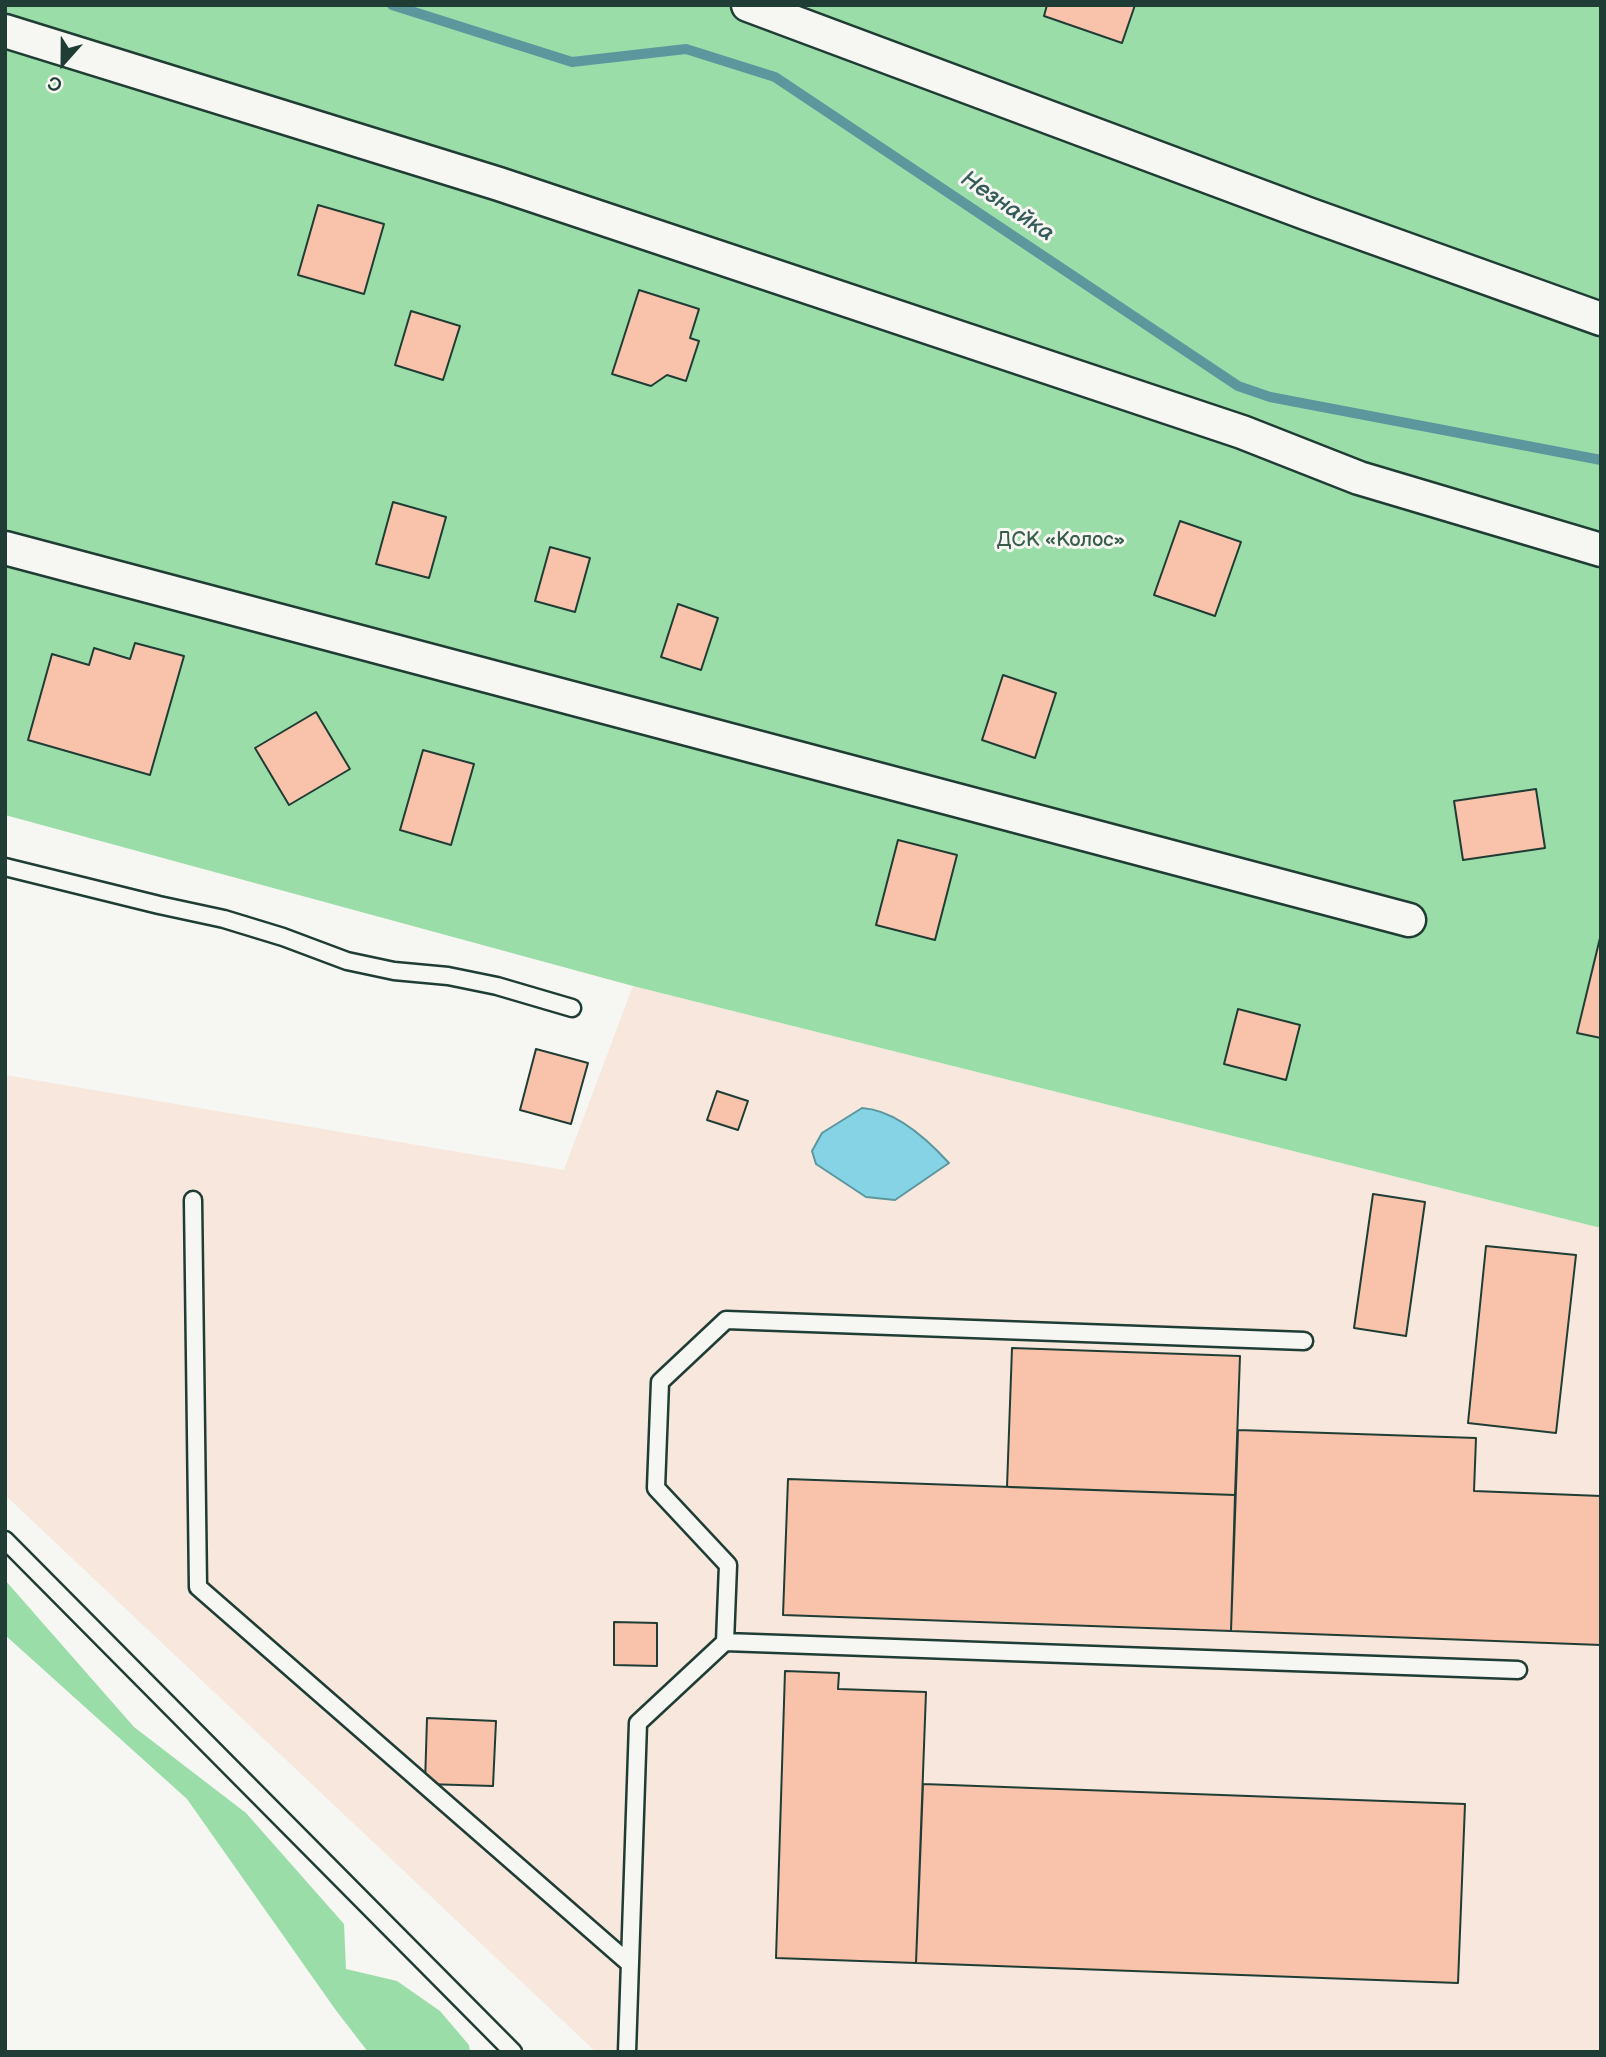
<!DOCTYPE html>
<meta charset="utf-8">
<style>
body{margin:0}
#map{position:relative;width:1606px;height:2057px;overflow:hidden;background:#f6f6f2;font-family:"Balsamiq Sans",sans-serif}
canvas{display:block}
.frame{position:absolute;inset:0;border:7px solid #1f3d34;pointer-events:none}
.north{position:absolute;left:28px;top:28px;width:70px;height:70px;-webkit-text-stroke:5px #f6f6f2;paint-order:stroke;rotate:201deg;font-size:19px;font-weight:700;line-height:28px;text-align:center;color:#1f3d34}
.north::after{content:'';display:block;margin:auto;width:24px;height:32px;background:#1f3d34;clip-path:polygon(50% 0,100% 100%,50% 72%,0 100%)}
</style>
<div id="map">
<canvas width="1606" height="2057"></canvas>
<div class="frame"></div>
<div class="north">С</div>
</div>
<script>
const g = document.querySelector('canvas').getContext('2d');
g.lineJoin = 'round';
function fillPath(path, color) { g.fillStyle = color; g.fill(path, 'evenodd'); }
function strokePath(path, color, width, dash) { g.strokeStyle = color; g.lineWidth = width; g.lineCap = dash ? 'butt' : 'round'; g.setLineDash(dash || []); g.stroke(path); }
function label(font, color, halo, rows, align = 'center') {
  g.font = font + ' "Balsamiq Sans",sans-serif'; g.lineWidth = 6; g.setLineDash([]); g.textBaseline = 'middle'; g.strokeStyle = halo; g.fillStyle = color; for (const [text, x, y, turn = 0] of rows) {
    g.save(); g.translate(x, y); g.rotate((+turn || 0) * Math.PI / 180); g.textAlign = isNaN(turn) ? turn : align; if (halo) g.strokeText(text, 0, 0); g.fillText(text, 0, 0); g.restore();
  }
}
fillPath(new Path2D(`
 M633,986L1601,1228V2052H596L5,1495V1075L564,1170Z`), '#f7e7dc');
fillPath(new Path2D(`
 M5,5H1601V1228L633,986L5,815Z
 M5,1580L134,1727L246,1813L344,1924L346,1969L397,1981L440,2011L469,2045L470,2052H368L335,2009L187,1799L5,1635Z`), '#9bdda8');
const water = new Path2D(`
 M862,1108C895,1110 928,1140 949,1163L895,1200L866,1197L816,1164L812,1151L822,1133Z`);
fillPath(water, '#86d3e5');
strokePath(water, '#5d979e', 2);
strokePath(new Path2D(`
 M392,5L572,62L686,49L775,77L1238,386L1270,397L1601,460`), '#5d979e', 10);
const building = new Path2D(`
 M1047,5H1135L1122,43L1044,16Z
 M318,205L384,224L364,294L298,275Z
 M639,290L699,309L690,338L699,341L686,381L667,375L651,386L612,374Z
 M411,311L460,326L443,380L395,365Z
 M393,502L446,517L429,578L376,564Z
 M1180,521L1241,542L1215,616L1154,595Z
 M550,547L590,558L575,612L535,601Z
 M678,604L718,618L701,670L661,657Z
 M135,643L184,656L150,775L28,740L52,654L89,665L94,648L130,659Z
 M1003,675L1056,693L1035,758L982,740Z
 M316,712L350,769L289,805L255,748Z
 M423,750L474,764L451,845L400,830Z
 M1536,789L1545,848L1463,860L1454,801Z
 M898,840L957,855L935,940L876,925Z
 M1600,938H1601V1038L1577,1033Z
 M1238,1009L1300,1025L1286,1080L1224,1064Z
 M536,1049L588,1063L571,1124L520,1110Z
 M717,1091L748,1101L738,1130L707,1120Z
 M1373,1194L1425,1202L1406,1336L1354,1328Z
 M1486,1246L1576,1255L1556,1433L1468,1423Z
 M1012,1348L1240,1356L1235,1495L1007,1487Z
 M1238,1430L1476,1438L1474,1491L1601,1496V1645L1231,1631Z
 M788,1479L1235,1495L1231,1631L783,1615Z
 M614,1622L657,1623V1666L614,1665Z
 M785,1671L839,1673L838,1689L926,1692L916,1963L776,1958Z
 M427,1718L496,1721L493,1786L425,1784Z
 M923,1784L1465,1804L1458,1983L916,1963Z`);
fillPath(building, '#f8c3aa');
strokePath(building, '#1f3d34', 2);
const lane = new Path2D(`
 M5,867L159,905L224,919L283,937L347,961L394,971L448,976L497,986L572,1008
 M193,1200L198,1587L630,1964
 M5,1540L513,2052
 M725,1642L728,1565L656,1488L660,1382L726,1320L1304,1341
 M627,2052L638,1723L725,1642L1518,1670`);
const street = new Path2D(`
 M748,5L1308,214L1601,319
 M5,31L499,184L1242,432L1359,478L1601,550
 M5,548L1409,920`);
strokePath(lane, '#1f3d34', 21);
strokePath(street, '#1f3d34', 37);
strokePath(lane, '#f6f6f2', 16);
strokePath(street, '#f6f6f2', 32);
label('21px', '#385d4b', '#f6f6f2', [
 ["ДСК «Колос»",1061,541]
]);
label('italic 23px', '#345b57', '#f6f6f2', [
 ["Незнайка",1007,207,34]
]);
</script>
